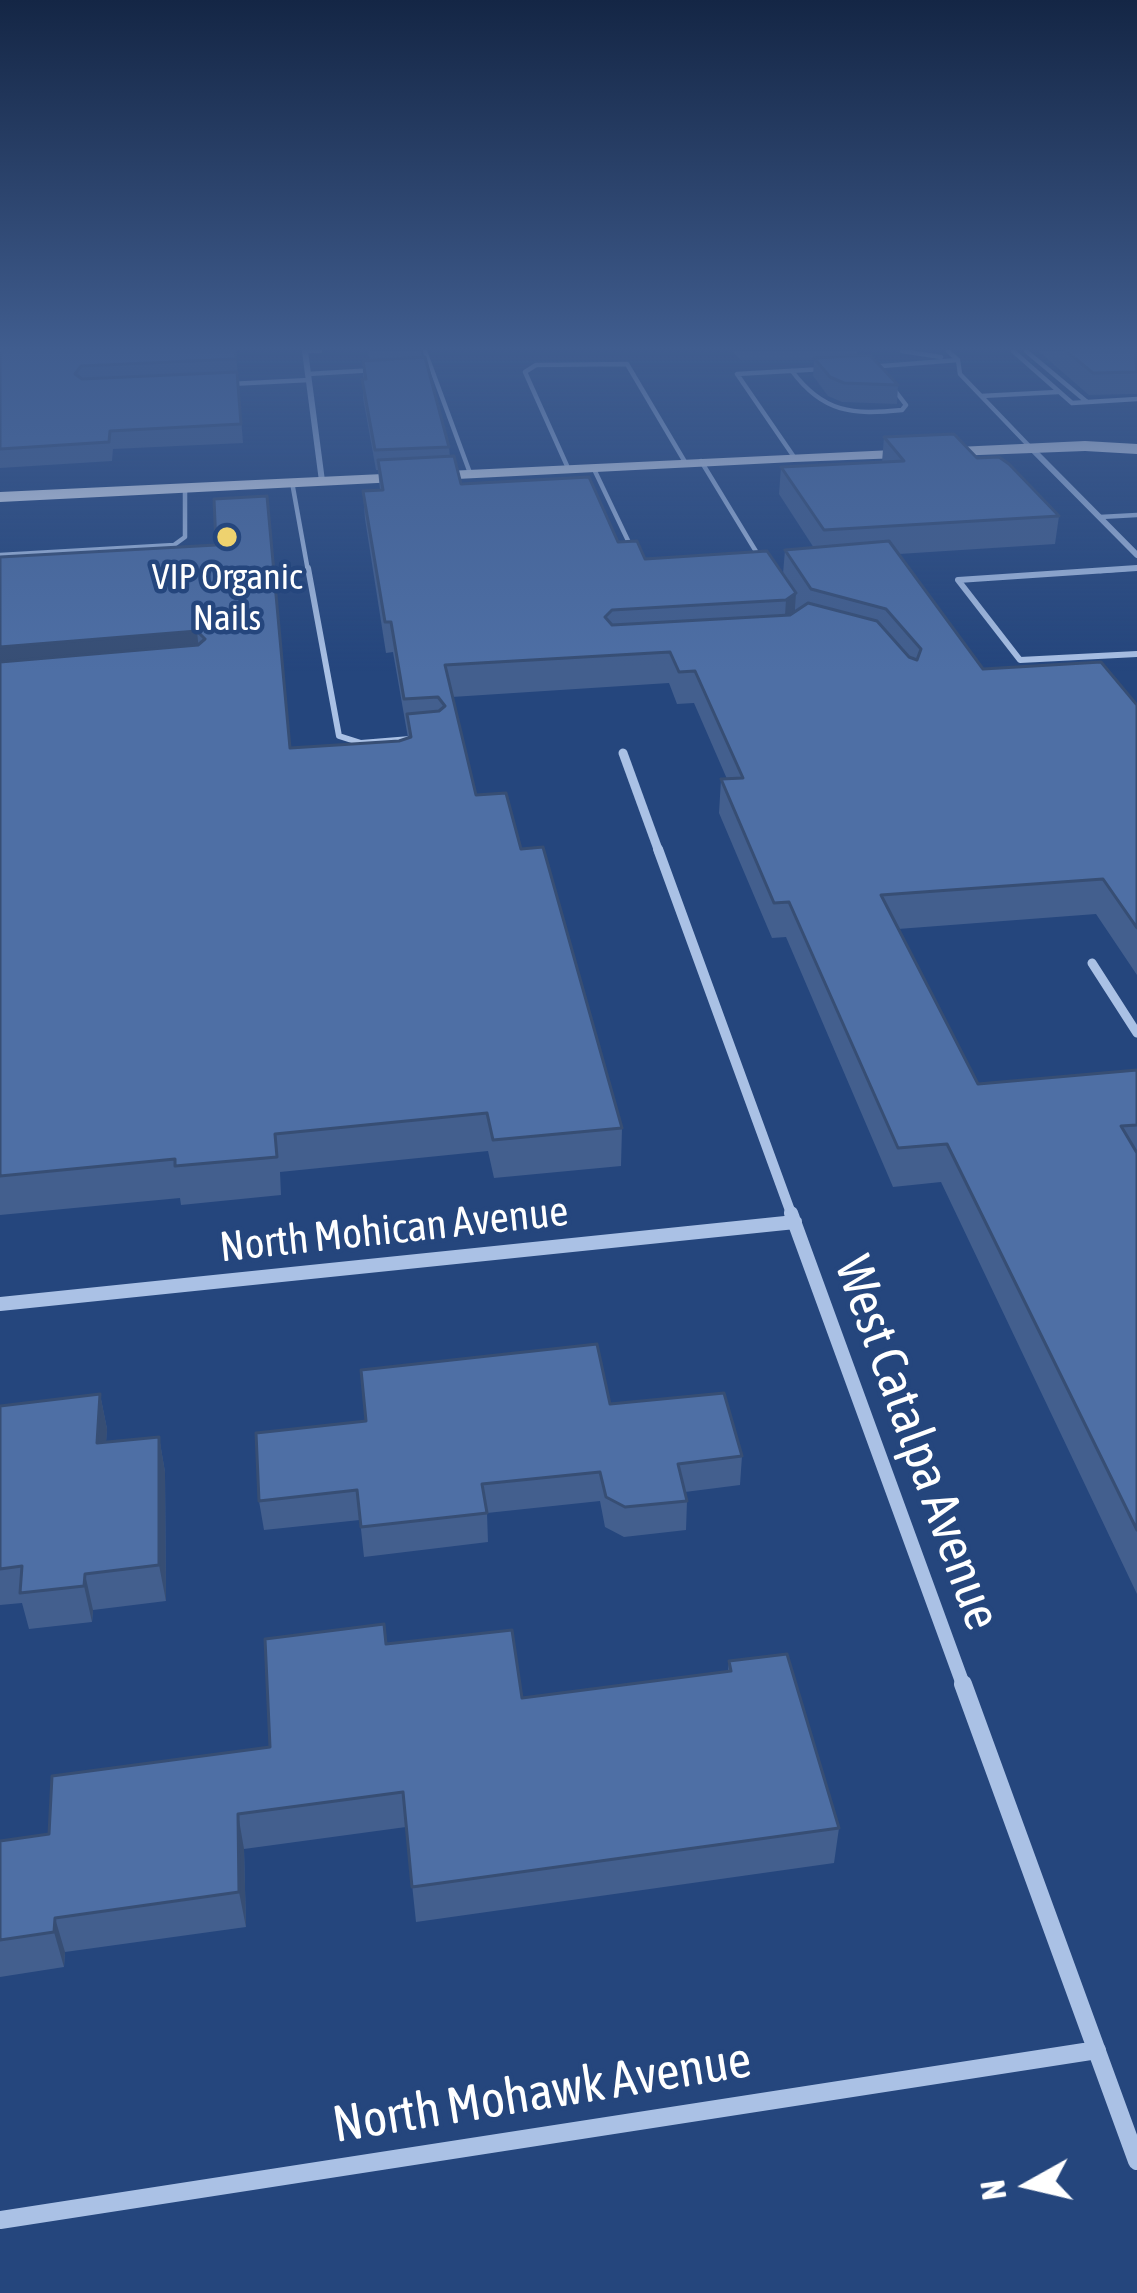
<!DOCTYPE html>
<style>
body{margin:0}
#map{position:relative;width:1137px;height:2293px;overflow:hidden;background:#25467d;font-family:"Asap Condensed",sans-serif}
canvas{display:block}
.north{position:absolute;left:969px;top:2125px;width:120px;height:120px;-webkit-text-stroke:9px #25467d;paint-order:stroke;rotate:262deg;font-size:33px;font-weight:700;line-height:48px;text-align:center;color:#fff}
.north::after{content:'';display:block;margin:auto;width:42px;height:54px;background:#fff;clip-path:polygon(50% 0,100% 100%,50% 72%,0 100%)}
</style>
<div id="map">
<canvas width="1137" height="2293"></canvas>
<div class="north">N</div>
</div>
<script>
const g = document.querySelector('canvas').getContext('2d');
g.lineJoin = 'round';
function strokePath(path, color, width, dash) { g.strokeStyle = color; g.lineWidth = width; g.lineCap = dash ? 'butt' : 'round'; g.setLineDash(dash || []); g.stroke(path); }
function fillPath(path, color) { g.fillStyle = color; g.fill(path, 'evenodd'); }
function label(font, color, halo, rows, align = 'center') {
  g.font = font + ' "Asap Condensed",sans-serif'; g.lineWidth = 9; g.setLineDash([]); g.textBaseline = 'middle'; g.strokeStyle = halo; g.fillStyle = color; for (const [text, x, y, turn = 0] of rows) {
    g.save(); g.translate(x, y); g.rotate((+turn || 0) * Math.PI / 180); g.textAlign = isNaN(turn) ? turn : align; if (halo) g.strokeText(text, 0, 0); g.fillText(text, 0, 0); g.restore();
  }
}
strokePath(new Path2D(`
 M305,351H320
 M425,351L470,473
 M902,351L941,357
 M948,351L958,360L960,374L1031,448
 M1013,351L1072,403L1137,399
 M1026,351L1087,402
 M869,367L958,360
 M792,371C823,413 853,415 902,410L906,405L893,388
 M308,374L375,370
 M230,384L309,380
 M981,396L1058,392
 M794,457L737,374L823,369
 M701,461L760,558L756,559
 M593,467L632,549
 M568,468L525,372L536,365L627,364L685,462
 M292,482L308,571
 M1100,517L1137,515
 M0,555L174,545L185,537V488
 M1100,571L1137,568`), '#aac1e5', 4.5);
strokePath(new Path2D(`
 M308,568L339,736L361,743L410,739
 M1137,568L958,580L1020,660L1137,654`), '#aac1e5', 6);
strokePath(new Path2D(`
 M1092,963L1137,1033`), '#aac1e5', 9);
strokePath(new Path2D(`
 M305,351L322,481
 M1031,448L1137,555`), '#aac1e5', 6);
strokePath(new Path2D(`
 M623,753L659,852`), '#aac1e5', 9);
strokePath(new Path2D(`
 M658,849L792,1216`), '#aac1e5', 10);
strokePath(new Path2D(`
 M791,1213L964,1687
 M0,1304L795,1222`), '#aac1e5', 14);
strokePath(new Path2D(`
 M963,1684L1137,2161
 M0,2220L1097,2050`), '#aac1e5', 18);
fillPath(new Path2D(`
 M1085,441L1137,444V454L1085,451L794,462L0,502V492Z`), '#eaf0fd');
fillPath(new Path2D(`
 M0,351H236L243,443L113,449L112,461L0,468Z
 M368,351H421L422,357L449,447L450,457L461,484L618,542L645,559L783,574L785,550L814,548L779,494L781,467L882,462L884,437L977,458L1059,516L1055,544L899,554L983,669L1137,705V975L1096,914L898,929L978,1084L1137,1070V1594L941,1182L893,1187L786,937L772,938L719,813L721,779H727L694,703L677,704L669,683L452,697L476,795L521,849L622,1128L621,1166L494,1178L488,1151L280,1172L281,1195L181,1205L180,1198L0,1215V557L216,545L290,748L399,741L408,738L393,652L386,653L365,519L363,491L380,490L378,470H376L363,398V361H370Z
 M733,351H857V355L898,385L897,404L842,402L828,396L813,376L814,360H740Z
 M1038,351H1135L1137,352V394L1089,395Z
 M100,1394L107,1429L106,1442L159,1437L165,1472L166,1601L93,1610L92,1622L29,1629L22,1603L0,1605V1406Z
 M610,1404L742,1456L740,1485L685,1492L687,1501L686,1530L624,1537L605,1527L600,1501L487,1513L488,1542L364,1557L360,1520L264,1530L259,1501Z
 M386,1644L522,1698L728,1671L729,1661L839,1828L834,1863L416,1922L406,1827L244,1849L246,1927L65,1952L64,1967L0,1977V1841L49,1834L270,1747Z`), '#435f8e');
fillPath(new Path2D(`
 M796,593L794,623L784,631L786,600Z
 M197,631L200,662L0,678V647Z
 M100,1394L107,1429L104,1479L97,1443Z
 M159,1437L165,1472L166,1601L159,1565Z
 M85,1574L93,1610L92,1622L84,1586Z
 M238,1814L244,1849L246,1927L239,1892Z
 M55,1918L65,1952L64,1967L54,1932Z`), '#374e74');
const building = new Path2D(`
 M0,351H235L236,359L81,366L75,374L82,379L237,372L241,424L110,431L109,442L0,449Z
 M1066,351H1135L1137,372L1093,373Z
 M870,355L898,385L844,383L830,377L814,358Z
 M425,357L449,447L375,450L362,379H366L363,361Z
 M954,434L977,458L999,457L1009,464L1059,516L824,530L781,467L904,461L884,437Z
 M454,456L461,484L589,477L618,542L637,541L645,559L767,551L796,593L786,600L612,610L605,617L612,625L790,615L808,603L877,621L909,657L917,660L921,649L886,609L811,589L785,550L889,541L983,669L1101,662L1137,705V928L1103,879L881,895L978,1084L1137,1070V1125L1121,1126L1137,1153V1530L947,1144L898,1148L789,902L774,903L721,779L743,778L695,671L679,672L670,652L445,665L476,795L506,793L521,849L543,847L622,1128L493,1140L487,1113L275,1134L277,1157L175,1166V1159L0,1176V662L198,645L205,639L197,631L0,647V557L216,545L214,499L267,496L290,748L399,741L411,737L407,714L439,711L445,706L438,697L404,699L391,622H385L363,491L383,490L378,460Z
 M597,1344L610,1404L724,1393L742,1456L678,1464L687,1501L625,1507L606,1497L600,1472L482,1484L487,1513L361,1527L357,1490L259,1501L256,1433L366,1421L361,1370Z
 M100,1394L97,1443L159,1437V1565L85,1574L84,1586L20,1593L22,1566L0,1569V1406Z
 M384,1624L386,1644L512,1630L522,1698L731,1671L729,1661L787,1654L839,1828L412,1887L403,1792L238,1814L239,1892L55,1918L54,1932L0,1940V1841L49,1834L52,1776L270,1747L265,1639Z`);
fillPath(building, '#4e6fa5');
strokePath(building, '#374e74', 3);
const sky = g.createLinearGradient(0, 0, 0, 672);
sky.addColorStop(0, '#142645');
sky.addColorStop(0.52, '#405d8f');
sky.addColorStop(1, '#405d8f00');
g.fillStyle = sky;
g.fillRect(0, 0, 1137, 672);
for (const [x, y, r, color] of [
 [227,537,12,"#eed26f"]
]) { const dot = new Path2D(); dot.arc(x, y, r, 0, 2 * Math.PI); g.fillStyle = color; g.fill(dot); strokePath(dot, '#25467d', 4.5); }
label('36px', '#fff', '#25467d', [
 ["VIP Organic",227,578],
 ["Nails",227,619]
]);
label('42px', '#fff', '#25467d', [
 ["North Mohican Avenue",394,1230,-6]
]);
label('51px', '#fff', '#25467d', [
 ["West Catalpa Avenue",917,1443,70],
 ["North Mohawk Avenue",542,2093,-9]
]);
</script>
